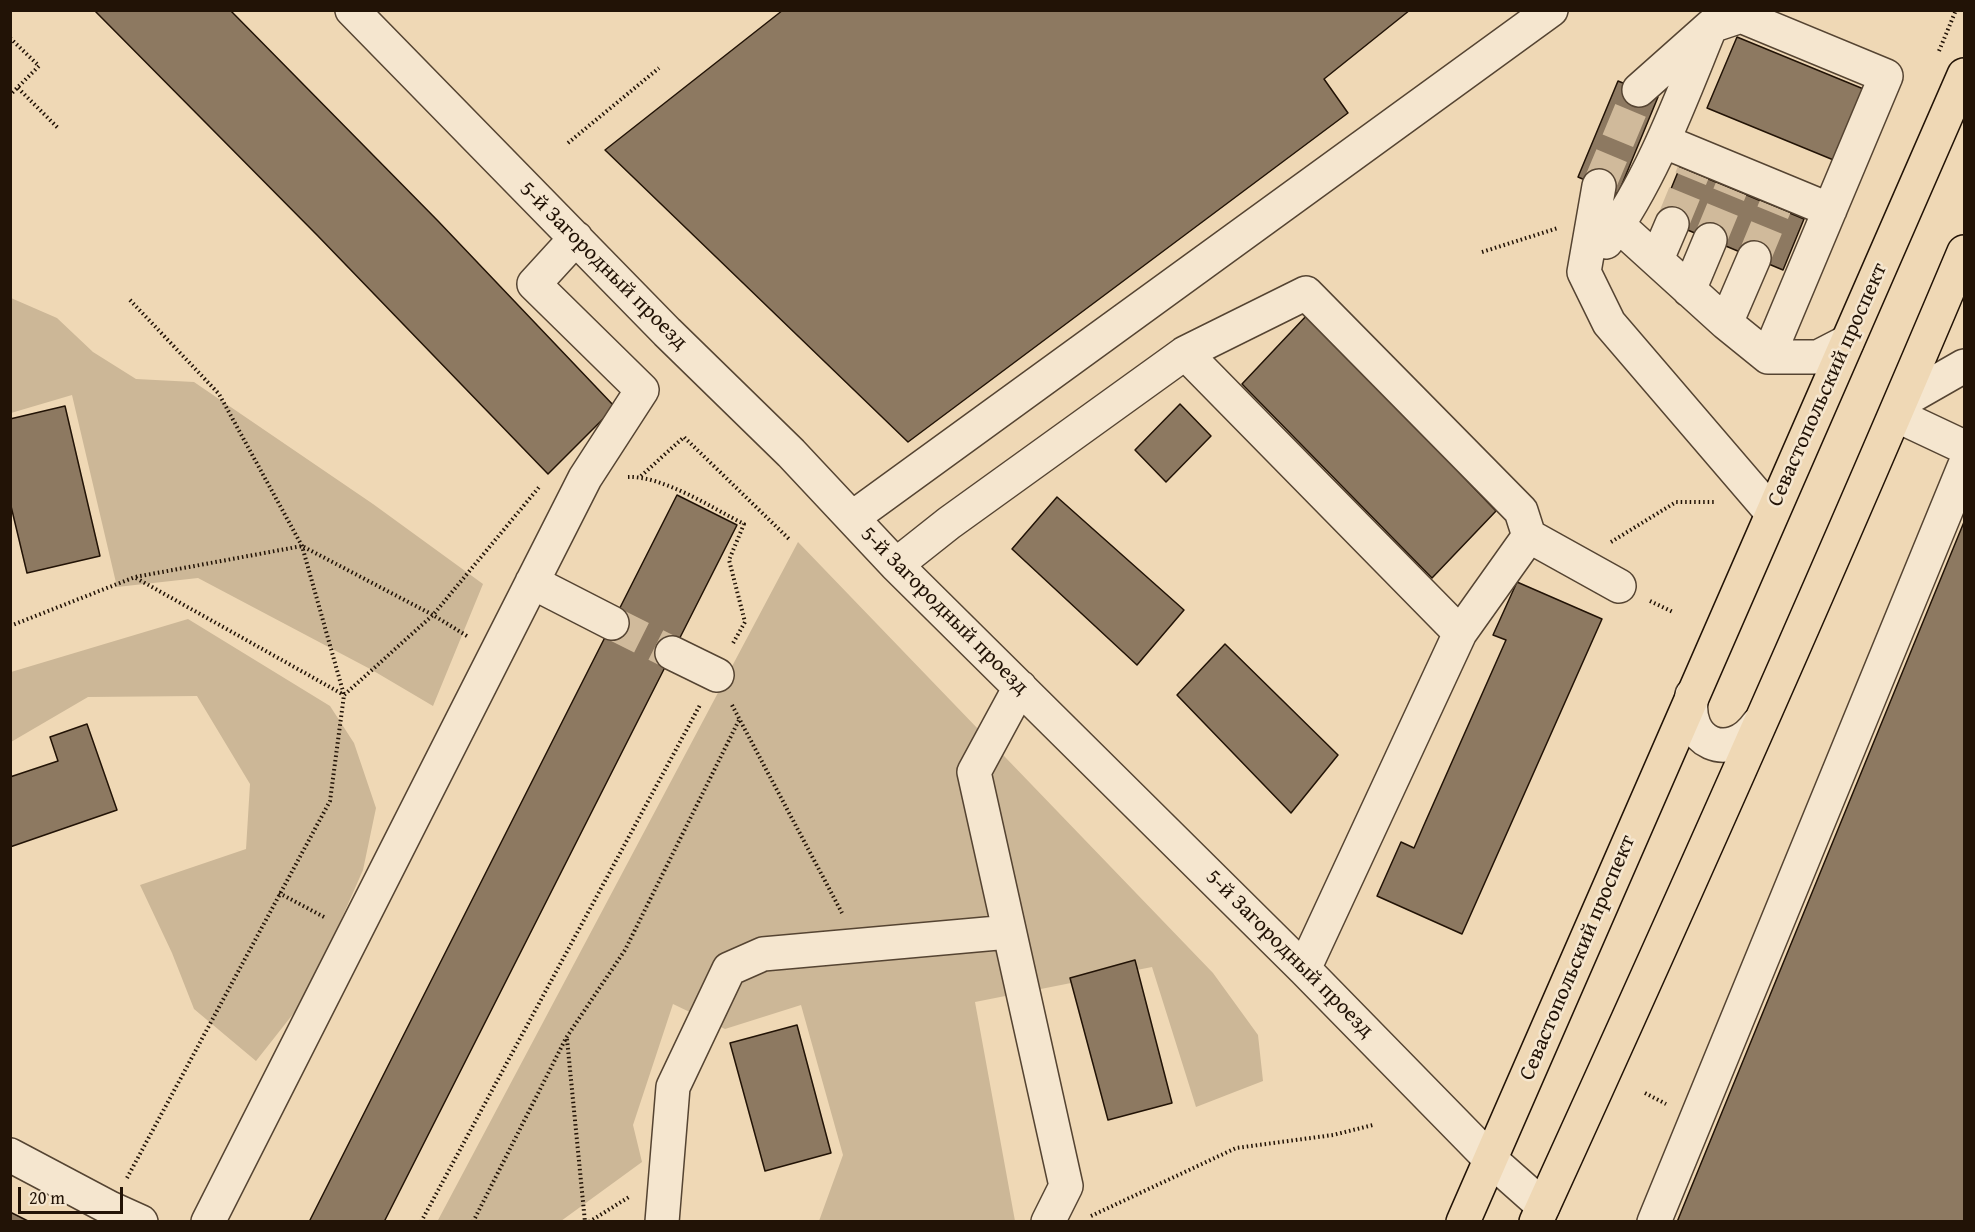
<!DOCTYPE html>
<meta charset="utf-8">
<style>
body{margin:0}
#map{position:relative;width:1975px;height:1232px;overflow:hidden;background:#efd8b5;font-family:"Gentium Book Plus",serif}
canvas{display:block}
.frame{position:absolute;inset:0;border:12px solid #221306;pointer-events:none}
.scale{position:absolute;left:18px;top:1187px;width:105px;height:27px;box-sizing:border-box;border:3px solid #221306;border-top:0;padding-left:8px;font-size:18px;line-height:21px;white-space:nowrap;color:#221306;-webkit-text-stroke:4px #f5e6cf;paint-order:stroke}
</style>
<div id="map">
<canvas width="1975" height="1232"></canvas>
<div class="frame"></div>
<div class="scale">20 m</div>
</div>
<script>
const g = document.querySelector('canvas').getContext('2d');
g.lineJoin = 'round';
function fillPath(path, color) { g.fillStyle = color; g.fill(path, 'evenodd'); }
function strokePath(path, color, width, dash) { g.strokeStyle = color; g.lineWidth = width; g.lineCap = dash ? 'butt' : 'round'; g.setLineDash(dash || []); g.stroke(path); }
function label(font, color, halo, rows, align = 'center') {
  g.font = font + ' "Gentium Book Plus",serif'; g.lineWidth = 5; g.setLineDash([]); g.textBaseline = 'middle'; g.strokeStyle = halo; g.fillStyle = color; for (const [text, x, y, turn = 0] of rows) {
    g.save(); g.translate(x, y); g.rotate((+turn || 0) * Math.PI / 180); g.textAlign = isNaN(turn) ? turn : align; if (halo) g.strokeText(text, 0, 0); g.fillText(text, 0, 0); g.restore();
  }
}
fillPath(new Path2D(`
 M11,298L57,318L93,352L136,379L194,382L373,504L483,584L433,706L372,670L198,578L117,587L72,395L11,413Z
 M798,542L1213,973L1258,1035L1263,1081L1196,1107L1152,967L975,1002L1015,1221H819L843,1155L801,1005L725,1029L673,1004L633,1125L642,1162L561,1221L437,1222Z
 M188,619L330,706L354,743L376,808L363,870L308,995L256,1061L194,1009L172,953L140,885L246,849L250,784L197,696L88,697L11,742V672Z`), '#ccb797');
const building = new Path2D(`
 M94,10H230L438,221L615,407L548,474L317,235Z
 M783,10H1410L1324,79L1348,113L908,442L605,150Z
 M1737,37L1866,90L1836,161L1707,108Z
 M1618,81L1658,97L1618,194L1578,177Z
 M1680,167L1804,219L1783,270L1659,218Z
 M1308,314L1496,511L1432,578L1242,384Z
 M1180,404L1211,436L1166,482L1135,450Z
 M65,406L100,556L27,573L10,502V419Z
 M677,495L737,525L384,1222H309Z
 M1057,497L1184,610L1137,665L1012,549Z
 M1964,522V1222H1677Z
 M1517,582L1602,619L1462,934L1377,896L1401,842L1414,848L1424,825L1506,640L1493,635Z
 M1225,644L1338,755L1291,813L1177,695Z
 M87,724L117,810L10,847V777L58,761L50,737Z
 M1135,960L1172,1103L1108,1120L1070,978Z
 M797,1025L831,1153L765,1171L730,1043Z
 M10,1212L30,1222H10Z`);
fillPath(building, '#8d7961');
strokePath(building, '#221306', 1.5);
strokePath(new Path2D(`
 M1599,186L1639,90
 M1672,224L1693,173
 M1710,240L1731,189
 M1754,258L1775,207
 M612,623L672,653`), '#d0ba9b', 33, [33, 16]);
const minor = new Path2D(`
 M352,10L667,332L791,453L896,565L1304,969L1490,1159L1543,1206
 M1639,90L1711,26L1741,16L1886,76L1768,357
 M1663,141L1830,210
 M1599,186L1584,272L1609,323L1772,513
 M1618,225L1726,323L1768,357H1818L1847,342
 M1606,242C1651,180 1679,104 1708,33
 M1657,259L1672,224
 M1689,290L1710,240
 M1726,323L1754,258
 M1185,353L1306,293L1521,511L1529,536
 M1901,402L1964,366
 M1896,415L1964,447
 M852,518L1551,10
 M896,565L949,523L1185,353L1460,633L1304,969
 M532,582L612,623
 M1460,633L1529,536L1619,586
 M672,653L717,675
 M1020,687L974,772L1066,1186L1048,1222
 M1692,695C1682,743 1730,764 1758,724
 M10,1155L110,1208L141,1222
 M208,1222L585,478L642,390L534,284L576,238
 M662,1222L673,1087L729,969L763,954L1009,932
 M1654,1222L1964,467`);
const major = new Path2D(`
 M1463,1222L1964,75
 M1536,1222C1683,900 1827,577 1964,252`);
strokePath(minor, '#554432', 36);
strokePath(major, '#221306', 36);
strokePath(new Path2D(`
 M10,38L39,66L10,95
 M1939,51L1956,10
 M18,88L59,129
 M568,143L659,68
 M1482,252L1558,228
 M130,300L219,394L302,546L344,695
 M641,476L684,437L789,539
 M628,477C664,476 712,508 744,524L729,560L745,622L732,645
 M1611,542L1676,502H1716
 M136,578L344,695
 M1650,601L1673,612
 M10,626L135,577L302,546L433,615L467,636
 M732,705L842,913
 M279,893L324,917
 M567,1039L585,1222
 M1645,1093L1666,1104
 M127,1178L330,801L344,695L433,615L540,486
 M1091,1216L1236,1148L1333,1135L1373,1125
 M421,1222L700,705
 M473,1222L566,1038L625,950L740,718
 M589,1222L629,1197`), '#221306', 4, [1.5, 3]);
strokePath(minor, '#f5e6cf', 33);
strokePath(major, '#efd8b5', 33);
label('22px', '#221306', '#f5e6cf', [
 ["5-й Загородный проезд",603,266,45],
 ["Севастопольский проспект",1828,385,-66],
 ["5-й Загородный проезд",944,611,45],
 ["5-й Загородный проезд",1289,954,45],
 ["Севастопольский проспект",1578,958,-67]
]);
</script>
